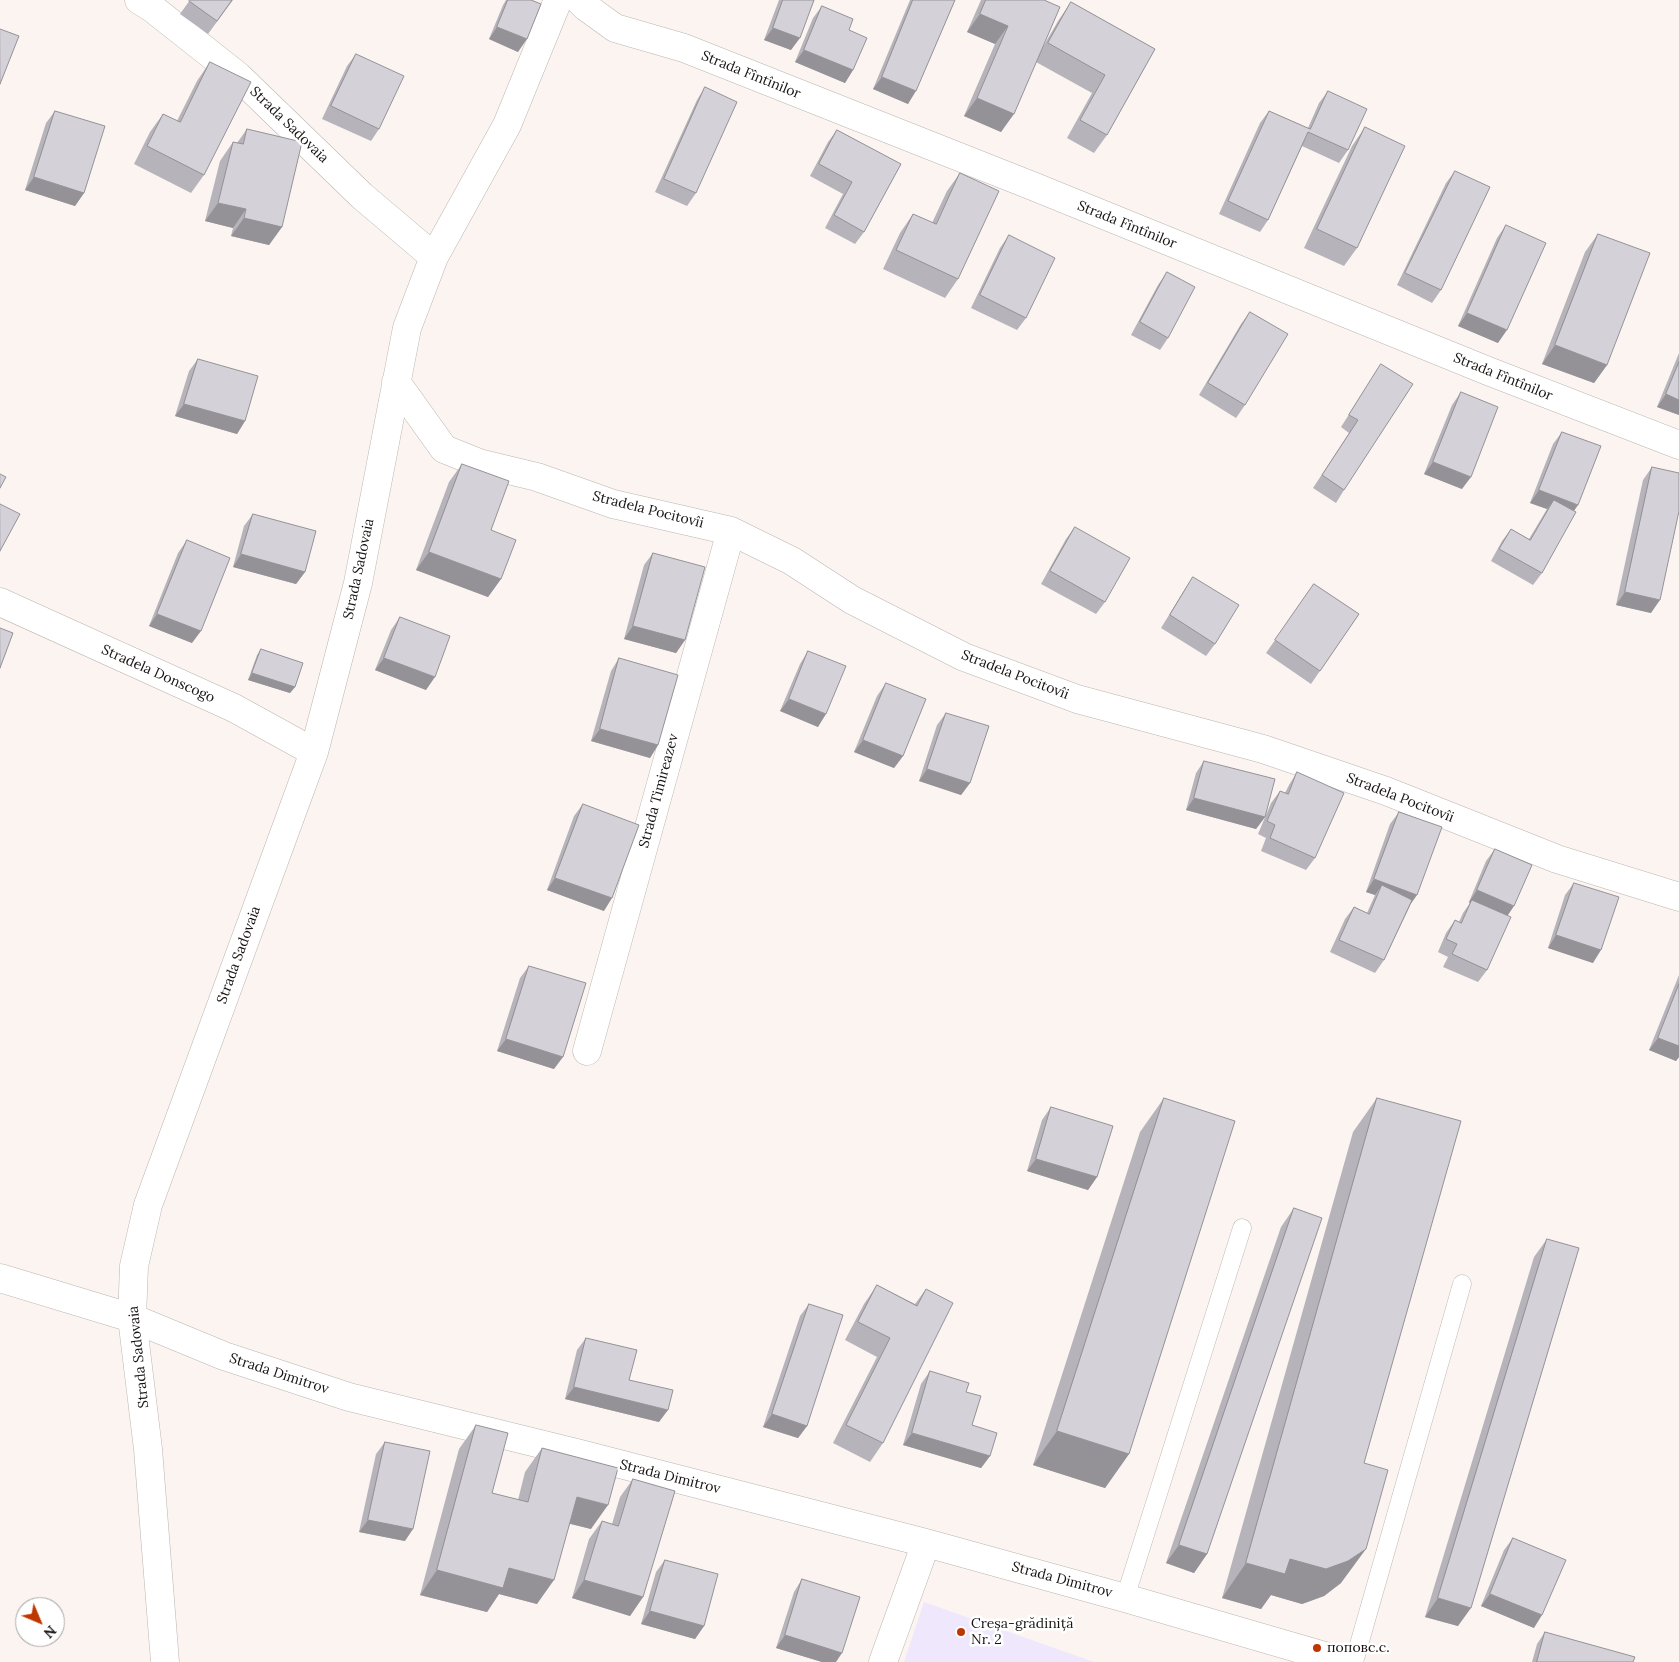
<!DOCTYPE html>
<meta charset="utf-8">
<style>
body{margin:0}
#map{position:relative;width:1679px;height:1662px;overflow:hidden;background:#fcf4f0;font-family:Lora,serif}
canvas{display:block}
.north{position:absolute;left:15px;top:1597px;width:50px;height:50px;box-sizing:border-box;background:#fff;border:1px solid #a2a1a0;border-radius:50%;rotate:135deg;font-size:14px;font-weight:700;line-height:20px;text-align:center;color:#161312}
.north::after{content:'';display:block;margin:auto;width:18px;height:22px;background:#be3600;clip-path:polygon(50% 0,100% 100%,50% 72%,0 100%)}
</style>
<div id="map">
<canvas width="1679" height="1662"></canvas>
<div class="north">N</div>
</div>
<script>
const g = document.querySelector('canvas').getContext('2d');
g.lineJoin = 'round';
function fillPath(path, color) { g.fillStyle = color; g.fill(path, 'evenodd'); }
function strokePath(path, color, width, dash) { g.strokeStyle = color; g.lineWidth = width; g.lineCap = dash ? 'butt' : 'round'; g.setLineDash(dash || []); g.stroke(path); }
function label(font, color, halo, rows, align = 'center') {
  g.font = font + ' Lora,serif'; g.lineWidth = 5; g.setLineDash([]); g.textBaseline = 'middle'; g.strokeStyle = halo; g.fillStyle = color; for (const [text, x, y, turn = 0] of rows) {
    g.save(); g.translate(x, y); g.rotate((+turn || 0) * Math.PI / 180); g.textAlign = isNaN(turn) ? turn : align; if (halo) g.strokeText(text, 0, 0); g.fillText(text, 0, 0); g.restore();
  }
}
fillPath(new Path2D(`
 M924,1602L1094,1662H904Z`), '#efe8fd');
const service = new Path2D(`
 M1125,1598L1242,1228
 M1354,1662L1462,1284`);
const minor = new Path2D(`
 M139,0L152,8L238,76L362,196L434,257
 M579,0L586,7L615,28L684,48L1035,187L1488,371L1679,445
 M396,382L444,449L479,463L537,477L613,504L731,531L792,561L852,600L964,657L1077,699L1263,749L1386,791L1557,859L1679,897
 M0,602L234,708L314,752
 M587,1051L731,531
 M0,1278L132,1318L224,1356L349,1397L577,1453L926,1543L1125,1598L1345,1662
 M165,1662L148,1449L132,1318L134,1266L148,1205L314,752L358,583L407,328L434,257L507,125L558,0
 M883,1662L926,1543`);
strokePath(service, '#bcb5b1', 19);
strokePath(minor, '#bcb5b1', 29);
strokePath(service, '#fff', 18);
strokePath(minor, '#fff', 28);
fillPath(new Path2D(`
 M190,0H233L208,34L180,14Z
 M506,0H531L518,52L489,39L503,5Z
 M779,0H814L791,50L764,40Z
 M910,0H955L908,104L873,89Z
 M981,0H1044L1040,52L1058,21L1071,2L1155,49L1107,135L1094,153L1067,138L1092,93L1036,62L1001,132L964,116L995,44L967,32Z
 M822,6L849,30L853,70L845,83L795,62L813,18Z
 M356,54L379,129L371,141L322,119L347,66Z
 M210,62L204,175L191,193L134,164L150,132L163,114L177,121L197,81Z
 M705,87L696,193L687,206L655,192L697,100Z
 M1328,91L1348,150L1339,163L1302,146L1268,220L1260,232L1219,214L1260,123L1269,111L1308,128L1319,103Z
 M55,111L84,193L75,206L25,190L46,123Z
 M1365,127L1357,248L1344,266L1304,248L1352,146Z
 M247,129L282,227L269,245L231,236L233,228L205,221L220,161L233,142L237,143Z
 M837,130L901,164L864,232L855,244L825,228L843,194L810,176L828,142Z
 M1455,171L1441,290L1432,303L1397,285L1446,183Z
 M960,173L958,279L945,298L883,269L900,233L913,214L932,223L947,191Z
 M1506,225L1498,343L1458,326L1497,238Z
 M1598,234L1607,365L1594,383L1542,364L1585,252Z
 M1009,235L1026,318L1017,330L971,308L1000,248Z
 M1167,272L1168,338L1160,350L1131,335L1158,285Z
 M1250,312L1245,405L1236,418L1199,395L1241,324Z
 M1679,353V415L1657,407Z
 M198,359L245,421L237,434L175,416L189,371Z
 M1381,364L1344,490L1336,503L1313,488L1349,433L1341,427Z
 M1461,392L1462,489L1424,474L1452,405Z
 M1562,432L1574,511L1542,573L1533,585L1491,561L1502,541L1511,529L1529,539L1547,509L1530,503L1553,444Z
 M462,464L491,530L501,579L488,597L416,570L449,482Z
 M1652,467L1651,613L1616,605L1643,480Z
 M253,514L305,572L296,584L233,567L244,526Z
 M1075,527L1105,602L1096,614L1041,584L1066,539Z
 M187,540L192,643L149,626L178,553Z
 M653,553L685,640L676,653L624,639L644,565Z
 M1193,577L1215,644L1206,656L1161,628L1185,589Z
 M1314,584L1359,614L1311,684L1266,653Z
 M400,617L426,690L375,670L391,630Z
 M261,649L295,687L290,693L248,680L257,655Z
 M808,651L818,727L780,711L800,664Z
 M619,658L658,745L650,758L591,741L611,671Z
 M886,683L903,756L894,768L854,752L877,696Z
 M946,713L970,783L961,795L919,781L937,725Z
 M1204,761L1265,817L1256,829L1186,810L1196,773Z
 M1297,772L1315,858L1306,870L1261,851L1266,838L1258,834L1271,803L1280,791L1285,793L1289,785Z
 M583,804L604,911L547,890L574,816Z
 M1399,812L1410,906L1384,960L1375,973L1330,952L1345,919L1354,907L1367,913L1375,895L1366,892L1390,824Z
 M1495,849L1507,916L1487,970L1478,982L1443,967L1448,957L1438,952L1446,933L1455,920L1459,922L1463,913L1470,903L1469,902L1486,861Z
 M1574,883L1593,963L1548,948L1565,895Z
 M529,966L554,1069L497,1051L520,978Z
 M1679,975V1057L1676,1061L1649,1050Z
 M1164,1098L1129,1454L1105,1488L1033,1465L1140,1132Z
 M1377,1098L1364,1463L1341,1583L1324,1596L1302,1604L1271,1595L1261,1609L1222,1598L1353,1132Z
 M1051,1107L1097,1177L1088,1190L1027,1171L1042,1120Z
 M1294,1208L1207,1554L1194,1573L1166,1563L1281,1227Z
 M1547,1239L1458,1626L1425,1617L1534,1257Z
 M877,1285L915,1304L926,1289L883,1443L870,1462L833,1443L877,1357L845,1340L864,1304Z
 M809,1304L807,1426L798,1438L763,1427L800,1316Z
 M586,1338L629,1380L659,1422L565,1399L577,1350Z
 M930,1371L966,1392L972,1425L990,1456L981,1468L903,1445L921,1384Z
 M476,1425L492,1493L518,1500L525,1472L542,1448L591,1529L570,1524L537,1604L499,1594L487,1612L420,1595L459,1449Z
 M385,1442L405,1541L359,1532L376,1454Z
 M633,1479L643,1597L630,1616L572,1598L589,1539L602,1521L612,1524L620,1497Z
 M1513,1538L1534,1628L1481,1606L1504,1550Z
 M665,1560L704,1626L695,1639L641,1624L656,1572Z
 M802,1579L836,1662H822L776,1648L794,1592Z
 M1545,1632L1633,1662H1532L1537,1644Z`), '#b6b4ba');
fillPath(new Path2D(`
 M980,14L1008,26L995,44L967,32Z
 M497,27L527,39L518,52L489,39Z
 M773,28L800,38L791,50L764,40Z
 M804,50L853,70L845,83L795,62Z
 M882,77L916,91L908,104L873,89Z
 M977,98L1014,114L1001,132L964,116Z
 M34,177L84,193L75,206L25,190Z
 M218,203L246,209L233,228L205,221Z
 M244,218L282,227L269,245L231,236Z
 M1467,313L1507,330L1498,343L1458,326Z
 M1555,345L1607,365L1594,383L1542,364Z
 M1666,394L1679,400V415L1657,407Z
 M184,404L245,421L237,434L175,416Z
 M1433,462L1471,477L1462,489L1424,474Z
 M1539,490L1578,505L1570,517L1554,500L1547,509L1530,503Z
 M429,552L501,579L488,597L416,570Z
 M241,554L305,572L296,584L233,567Z
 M1625,592L1660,600L1651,613L1616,605Z
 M157,614L201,631L192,643L149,626Z
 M633,626L685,640L676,653L624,639Z
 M384,658L435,677L426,690L375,670Z
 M252,673L295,687L290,693L248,680Z
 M789,699L826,714L818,727L780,711Z
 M600,729L658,745L650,758L591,741Z
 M863,740L903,756L894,768L854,752Z
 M927,769L970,783L961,795L919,781Z
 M1194,798L1265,817L1256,829L1186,810Z
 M555,878L612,898L604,911L547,890Z
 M1374,879L1417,895L1408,908L1382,885L1375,895L1366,892Z
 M1477,890L1514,906L1506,918L1472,900L1470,903L1469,902Z
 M1556,935L1601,950L1593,963L1548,948Z
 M1658,1038L1679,1046V1057L1676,1061L1649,1050Z
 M506,1039L563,1057L554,1069L497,1051Z
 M1036,1159L1097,1177L1088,1190L1027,1171Z
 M574,1387L668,1410L659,1422L565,1399Z
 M772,1414L807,1426L798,1438L763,1427Z
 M1057,1431L1129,1454L1105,1488L1033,1465Z
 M912,1433L990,1456L981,1468L903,1445Z
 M577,1497L608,1505L591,1529L560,1521Z
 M368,1520L413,1529L405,1541L359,1532Z
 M1179,1545L1207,1554L1194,1573L1166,1563Z
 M1366,1549L1341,1583L1324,1596L1302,1604L1271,1595L1261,1609L1222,1598L1246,1563L1290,1559Z
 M509,1568L554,1580L537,1604L499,1594L487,1612L420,1595L437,1570Z
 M584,1580L643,1597L630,1616L572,1598Z
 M1490,1594L1542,1615L1534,1628L1481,1606Z
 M1438,1598L1471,1608L1458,1626L1425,1617Z
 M650,1611L704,1626L695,1639L641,1624Z
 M785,1635L842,1653L836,1662H822L776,1648Z`), '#949297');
const building = new Path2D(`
 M190,0H232L217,21L189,1Z
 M508,0H531L541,4L527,39L497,27Z
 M783,0H814L800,38L773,28Z
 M913,0H955L916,91L882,77Z
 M986,0H1044L1060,7L1014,114L977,98L1008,26L980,14Z
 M1071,2L1155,49L1107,135L1080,120L1105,75L1048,43Z
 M822,6L853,19L849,30L867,38L853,70L804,50Z
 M0,29L19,36L0,84Z
 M356,54L404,76L379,129L331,106Z
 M210,62L251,82L204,175L147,146L163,114L180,122Z
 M705,87L737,102L696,193L664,179Z
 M1328,91L1367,109L1348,150L1308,132L1268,220L1228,201L1269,111L1310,129Z
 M55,111L105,126L84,193L34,177Z
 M1365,127L1405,146L1357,248L1317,229Z
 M247,129L302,142L282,227L244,218L246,209L218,203L233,142L243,144Z
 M837,130L901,164L864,232L834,215L852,182L819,164Z
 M1455,171L1490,187L1441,290L1405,273Z
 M960,173L999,191L958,279L896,250L913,214L936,224Z
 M1506,225L1546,243L1507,330L1467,313Z
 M1598,234L1650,253L1607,365L1555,345Z
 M1009,235L1055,258L1026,318L980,295Z
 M1167,272L1195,287L1168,338L1140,322Z
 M1250,312L1288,334L1245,405L1208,383Z
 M198,359L258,376L245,421L184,404Z
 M1679,362V400L1666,394Z
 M1381,364L1413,384L1344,490L1322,475L1358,420L1349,415Z
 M1461,392L1498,407L1471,477L1433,462Z
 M1562,432L1601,446L1578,505L1539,490Z
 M462,464L509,481L491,530L516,540L501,579L429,552Z
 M1652,467L1679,473V511L1660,600L1625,592Z
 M0,474L6,477L0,488Z
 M1554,500L1576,512L1542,573L1499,549L1511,529L1530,540Z
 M0,504L20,514L0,551Z
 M253,514L316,531L305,572L241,554Z
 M1075,527L1130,558L1105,602L1050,571Z
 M187,540L230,558L201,631L157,614Z
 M653,553L705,567L685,640L633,626Z
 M1193,577L1239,605L1215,644L1170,615Z
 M1314,584L1359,614L1320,671L1275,640Z
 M400,617L450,636L435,677L384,658Z
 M0,628L13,633L0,668Z
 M261,649L303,663L295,687L252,673Z
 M808,651L846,666L826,714L789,699Z
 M619,658L678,675L658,745L600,729Z
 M886,683L926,699L903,756L863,740Z
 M946,713L989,726L970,783L927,769Z
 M1204,761L1275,779L1265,817L1194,798Z
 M1297,772L1344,793L1315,858L1270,838L1275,825L1267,821L1280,791L1288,794Z
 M583,804L639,825L612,898L555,878Z
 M1399,812L1442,827L1417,895L1374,879Z
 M1495,849L1532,865L1514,906L1477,890Z
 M1574,883L1619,897L1601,950L1556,935Z
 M1382,885L1412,900L1384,960L1339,940L1354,907L1369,914Z
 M1472,900L1511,917L1487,970L1452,954L1457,944L1446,939L1455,920L1461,923Z
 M529,966L586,983L563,1057L506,1039Z
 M1679,984V1046L1658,1038Z
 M1164,1098L1235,1121L1129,1454L1057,1431Z
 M1377,1098L1461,1121L1364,1463L1388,1470L1366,1549L1348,1561L1326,1569L1290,1559L1285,1574L1246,1563Z
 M1051,1107L1113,1126L1097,1177L1036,1159Z
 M1294,1208L1322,1218L1207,1554L1179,1545Z
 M1547,1239L1579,1248L1471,1608L1438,1598Z
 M877,1285L917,1306L926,1289L953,1303L883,1443L846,1425L890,1338L858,1322Z
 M809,1304L843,1315L807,1426L772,1414Z
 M586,1338L637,1350L629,1380L673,1390L668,1410L574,1387Z
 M930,1371L969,1383L966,1392L981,1396L972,1425L997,1433L990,1456L912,1433Z
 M476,1425L508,1433L492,1493L528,1502L542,1448L618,1468L608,1505L577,1497L554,1580L509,1568L503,1588L437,1570Z
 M385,1442L430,1451L413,1529L368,1520Z
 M633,1479L675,1491L643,1597L584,1580L602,1521L618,1526Z
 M1513,1538L1566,1560L1542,1615L1490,1594Z
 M665,1560L718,1574L704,1626L650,1611Z
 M802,1579L860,1597L842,1653L785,1635Z
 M1545,1632L1635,1657L1633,1662H1537Z`);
fillPath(building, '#d4d1d8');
strokePath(building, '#949297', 1);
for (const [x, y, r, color] of [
 [961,1632,5,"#be3600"],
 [1317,1648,5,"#be3600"]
]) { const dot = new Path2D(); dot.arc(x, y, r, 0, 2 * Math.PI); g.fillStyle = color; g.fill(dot); strokePath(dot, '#fff', 2); }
label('14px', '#161312', '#fff', [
 ["Strada Fîntînilor",751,75,22],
 ["Strada Sadovaia",289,125,44],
 ["Strada Fîntînilor",1127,225,22],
 ["Strada Fîntînilor",1503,377,22],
 ["Stradela Pocitovîi",648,510,14],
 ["Strada Sadovaia",359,569,-78],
 ["Stradela Donscogo",158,674,24],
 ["Stradela Pocitovîi",1015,675,21],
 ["Strada Timireazev",659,791,-75],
 ["Stradela Pocitovîi",1400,798,21],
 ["Strada Sadovaia",239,955,-70],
 ["Strada Sadovaia",139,1357,-96],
 ["Strada Dimitrov",279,1374,18],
 ["Strada Dimitrov",670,1477,14],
 ["Strada Dimitrov",1062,1580,15]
]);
label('14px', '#161312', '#fff', [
 ["Creșa-grădiniță",971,1624],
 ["Nr. 2",971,1640],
 ["поповс.с.",1327,1648]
], 'left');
</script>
